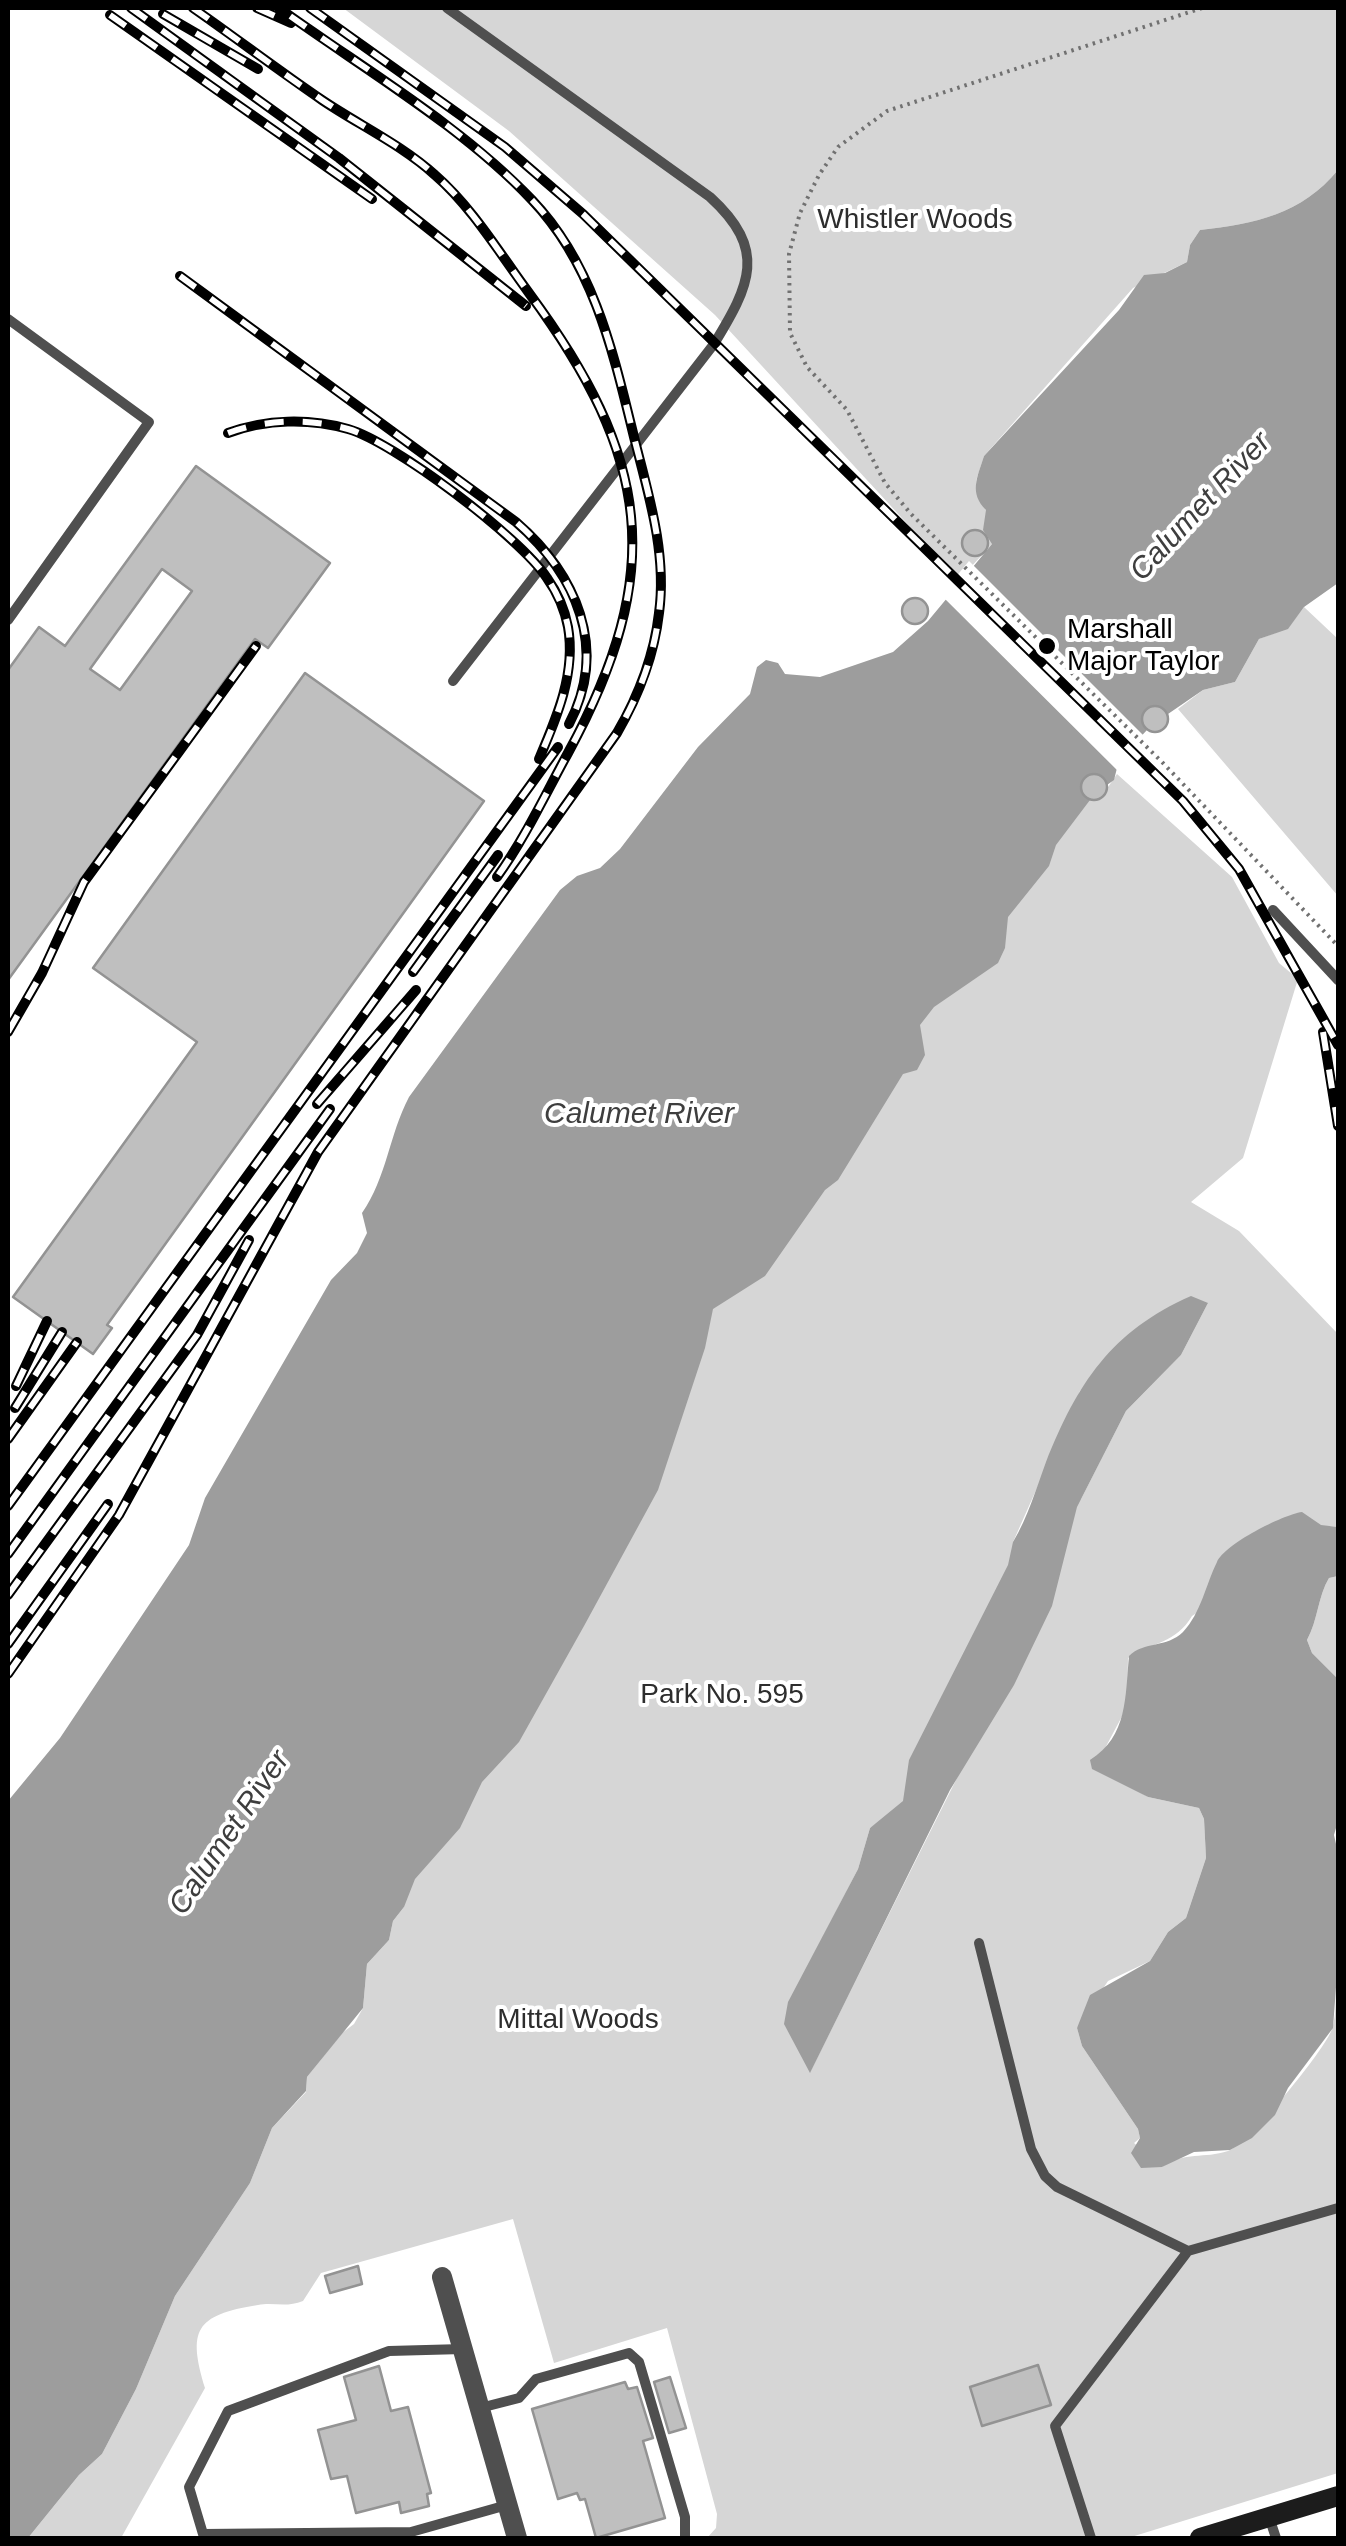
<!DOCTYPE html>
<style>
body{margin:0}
#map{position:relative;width:1346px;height:2546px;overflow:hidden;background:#fff;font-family:Arial,sans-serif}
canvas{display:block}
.frame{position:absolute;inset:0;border:10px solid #000;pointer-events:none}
</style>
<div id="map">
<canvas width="1346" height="2546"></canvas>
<div class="frame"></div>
</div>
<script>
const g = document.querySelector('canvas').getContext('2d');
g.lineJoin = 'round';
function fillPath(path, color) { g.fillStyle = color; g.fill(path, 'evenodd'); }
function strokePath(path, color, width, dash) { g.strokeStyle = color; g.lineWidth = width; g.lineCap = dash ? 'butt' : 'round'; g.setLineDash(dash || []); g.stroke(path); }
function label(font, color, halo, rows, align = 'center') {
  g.font = font + ' Arial,sans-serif'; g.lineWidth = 8; g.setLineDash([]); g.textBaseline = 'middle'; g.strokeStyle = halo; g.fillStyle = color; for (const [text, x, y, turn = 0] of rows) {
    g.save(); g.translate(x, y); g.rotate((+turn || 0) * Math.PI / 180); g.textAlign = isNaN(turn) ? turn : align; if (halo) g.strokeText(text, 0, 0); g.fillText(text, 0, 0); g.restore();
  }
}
fillPath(new Path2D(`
 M343,8H1338V170C1302,214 1255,224 1200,230L1190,245L1187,262L1133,288L984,456C974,488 972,482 986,510C991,519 990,534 992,544L959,580L715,315L509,131Z
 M1304,607L1338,639V896L1178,709L1203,690L1235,682L1259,639L1288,628Z
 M1117,774L1232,877L1279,963L1298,979L1243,1158L1191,1202L1239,1231L1338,1334V1527L1330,1526L1192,1616C1176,1643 1153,1642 1128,1658L1127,1707L1103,1752L1108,1773L1148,1797L1199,1808L1204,1819L1206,1858L1186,1918L1168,1932L1150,1961L1108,1981L1077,2028L1082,2046L1138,2129L1140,2138L1134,2143L1162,2167C1185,2151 1204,2159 1228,2151C1248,2144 1325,2050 1332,2029C1339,2008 1333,1982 1338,1960V2473L1128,2538H707L716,2528L717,2514L667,2328L554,2363L513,2219L321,2273L303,2301C286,2308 274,2302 258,2305C194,2315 188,2331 205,2388L121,2538H28L79,2475L102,2454L136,2389L175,2296L250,2183L272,2128L306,2092L307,2077L342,2033L354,2024L363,2008L367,1964L389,1940L393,1921L404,1907L386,1894L725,1277L1088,799L1102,796ZM1208,1303L1181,1355L1126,1411L1081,1499L1013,1542L1080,1391ZM962,1768L810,2072L813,1956L858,1869L870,1828Z
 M1338,1576V1679L1312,1653L1307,1640C1318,1620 1318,1596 1329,1578Z`), '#d6d6d6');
fillPath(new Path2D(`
 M1338,170V583L1304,607L1288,629L1259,639L1235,682L1203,690L1168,714L1159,706L1147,708L1142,720L1147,730L1119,760L1114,780L1107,785L1099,774L1086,776L1081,788L1090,800L1056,845L1049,866L1008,917L1005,948L998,963L934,1007L920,1025L925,1055L917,1070L903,1074L838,1180L825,1190L765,1276L713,1309L705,1348L658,1490L584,1626L519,1742L482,1782L460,1828L415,1879L404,1907L393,1921L389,1940L367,1964L363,2008L307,2077L306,2091L272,2128L250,2183L175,2296L136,2389L102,2454L79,2475L28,2538H8V1801L60,1738L189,1545L205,1498L331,1280L357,1253L367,1233L362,1213C387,1177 389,1135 409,1097L560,890L577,876L600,868L620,849L698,747L750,694L757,667L766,660L778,663L785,674L820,677L893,652L928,621L992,544L983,530L986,510C969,493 977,478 984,456L1119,310L1144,275L1165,273L1187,262L1190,245L1200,230C1255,224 1302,214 1338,170Z
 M1191,1296L1208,1303L1181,1355L1126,1411L1077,1507L1052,1606L1014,1685L950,1790L810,2073L784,2024L788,2002L858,1869L870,1828L903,1801L909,1760L1008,1565L1013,1542C1028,1517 1036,1489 1046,1462C1077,1384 1111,1331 1191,1296Z
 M1302,1512L1321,1525L1338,1527V1576L1329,1578C1318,1596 1318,1620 1307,1640L1312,1653L1338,1679V1821L1334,1835L1338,1853V1960L1333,2028L1288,2088L1275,2115L1252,2138L1230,2150L1194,2152L1162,2167L1141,2168L1131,2153L1140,2138L1138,2129L1082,2046L1077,2028L1090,1995L1150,1961L1168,1932L1186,1918L1206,1858L1204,1819L1199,1808L1148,1797L1092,1769L1090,1760C1128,1736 1125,1697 1129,1656C1144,1641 1167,1648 1183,1632C1201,1613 1206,1584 1217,1562C1225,1544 1282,1515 1302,1512Z`), '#9d9d9d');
fillPath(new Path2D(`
 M969,561L1146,738L1124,762L1122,775L941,595Z`), '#fff');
const building = new Path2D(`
 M196,466L330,563L268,648L255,639L8,980V670L39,627L65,646ZM162,569L192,591L120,690L90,669Z
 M962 543a13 13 0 1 1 26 0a13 13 0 1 1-26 0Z
 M902 611a13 13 0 1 1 26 0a13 13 0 1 1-26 0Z
 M305,673L484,801L107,1325L112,1328L93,1354L13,1297L197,1042L93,968Z
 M1142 719a13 13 0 1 1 26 0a13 13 0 1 1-26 0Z
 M1081 787a13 13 0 1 1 26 0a13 13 0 1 1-26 0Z
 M358,2266L362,2284L330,2293L325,2276Z
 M1038,2365L1051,2405L982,2426L970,2387Z
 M379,2366L391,2411L408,2407L431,2493L427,2494L429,2506L401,2513L399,2502L356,2513L347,2476L331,2479L318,2430L356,2420L344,2377Z
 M670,2377L686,2428L669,2433L654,2382Z
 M625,2382L628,2389L637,2387L653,2438L643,2441L665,2518L596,2538L585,2499L580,2500L577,2493L558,2499L532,2409Z`);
fillPath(building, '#bfbfbf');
strokePath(building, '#939393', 2.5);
strokePath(new Path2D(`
 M1202,8L887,111L838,147L819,175L800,213L789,254L790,333L807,367L847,410L885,483L911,514L1162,762L1338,946`), '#717171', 4, [2.5, 5]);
strokePath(new Path2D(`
 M447,8L710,197C768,250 750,285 714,344L453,681
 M8,319L149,422L8,620
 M1273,910L1338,980
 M979,1943L1031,2149L1045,2176L1057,2187L1188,2251L1338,2208
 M463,2349L389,2351L228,2411L189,2487L203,2534L411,2532L507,2505
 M480,2408L519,2398L536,2379L629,2353L639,2362L685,2517V2538
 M1269,2517L1276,2538
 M1091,2538L1055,2426L1188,2251`), '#4f4f4f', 10);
strokePath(new Path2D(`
 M442,2277L517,2538`), '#4f4f4f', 20);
strokePath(new Path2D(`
 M1200,2538L1338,2496`), '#1c1c1c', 20);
const rail = new Path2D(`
 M131,8L339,158L526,306
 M193,8C236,38 278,70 322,100C359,125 402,145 435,175C472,207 500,254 529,293C650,457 667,571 568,753C545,795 525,838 497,877
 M257,8L291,23
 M310,8L505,147L583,214L1183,801L1239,869L1338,1045
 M163,14L258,69
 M110,15L372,199
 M180,276L516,522C576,574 609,648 569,724
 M228,433C266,419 309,418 348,429C394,442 520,537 547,578C557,592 565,611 568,627C576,673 557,717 539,759
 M413,972L498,855
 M8,1032L42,973L84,882L256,646
 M1323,1032L1338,1126
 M317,1104L416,990
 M16,1386L47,1321
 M15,1408L62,1332
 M8,1439L77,1342
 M8,1506L558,747
 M8,1554L330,1109
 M8,1595L197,1335L249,1240
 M8,1644L108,1504
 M8,1674L119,1515L318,1152L617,733C639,695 654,657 659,613C667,555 649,496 635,441C614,356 595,266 532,200C462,126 362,68 279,8`);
strokePath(rail, '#000', 10);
strokePath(rail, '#fff', 6, [19]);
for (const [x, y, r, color] of [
 [1047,646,10,"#000"]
]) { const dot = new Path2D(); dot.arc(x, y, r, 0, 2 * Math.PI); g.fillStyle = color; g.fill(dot); strokePath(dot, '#fff', 4); }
label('28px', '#2d2d2d', '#fff', [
 ["Whistler Woods",915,220],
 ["Park No. 595",722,1695],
 ["Mittal Woods",578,2020]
]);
label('28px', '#000', '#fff', [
 ["Marshall",1067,630],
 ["Major Taylor",1067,662]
], 'left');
label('italic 30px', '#3e3e3e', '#fff', [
 ["Calumet River",1201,507,-47],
 ["Calumet River",639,1115],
 ["Calumet River",230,1833,-56]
]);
</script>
